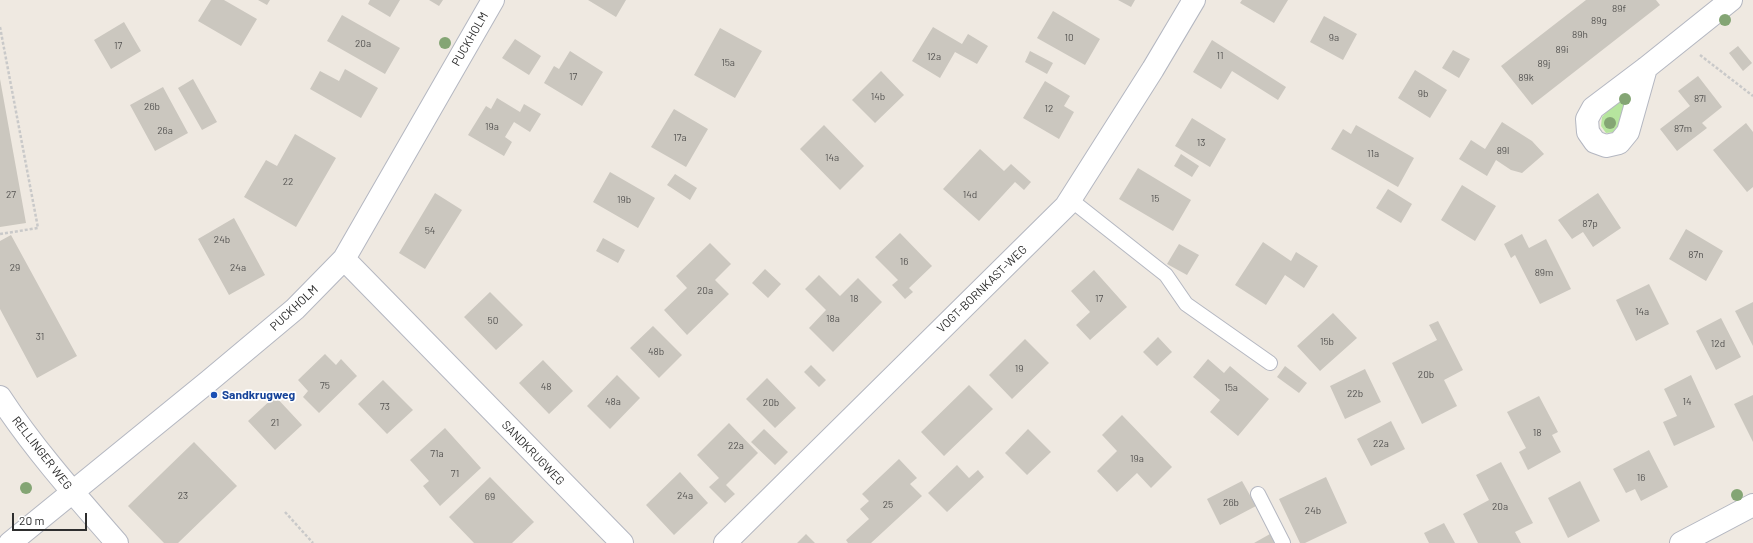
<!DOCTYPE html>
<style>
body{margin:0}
#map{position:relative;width:1753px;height:543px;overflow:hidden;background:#efe9e1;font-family:Barlow,sans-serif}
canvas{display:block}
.scale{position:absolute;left:12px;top:513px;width:75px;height:18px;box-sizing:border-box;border:2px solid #2e2e2e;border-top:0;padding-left:5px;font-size:12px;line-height:14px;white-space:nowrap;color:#2e2e2e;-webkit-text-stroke:3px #fff;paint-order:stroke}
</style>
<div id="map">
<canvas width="1753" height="543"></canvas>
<div class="scale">20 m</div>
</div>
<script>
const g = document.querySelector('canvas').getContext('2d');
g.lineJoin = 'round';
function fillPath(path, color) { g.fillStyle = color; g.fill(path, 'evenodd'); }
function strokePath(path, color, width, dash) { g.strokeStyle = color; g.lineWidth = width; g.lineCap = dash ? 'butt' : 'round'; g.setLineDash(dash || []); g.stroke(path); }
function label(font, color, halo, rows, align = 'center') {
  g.font = font + ' Barlow,sans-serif'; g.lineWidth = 3.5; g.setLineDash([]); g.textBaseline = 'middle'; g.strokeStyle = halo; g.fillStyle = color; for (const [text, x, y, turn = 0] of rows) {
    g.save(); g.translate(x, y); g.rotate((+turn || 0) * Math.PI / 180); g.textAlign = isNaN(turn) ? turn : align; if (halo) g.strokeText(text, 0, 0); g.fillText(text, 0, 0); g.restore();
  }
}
fillPath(new Path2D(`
 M1628,88L1620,128L1615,132L1606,133L1601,126L1602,117Z`), '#b6e59e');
fillPath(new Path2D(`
 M211,0H224L257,19L241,46L198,21Z
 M258,0H270L267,5Z
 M370,0H400L390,17L368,4Z
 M429,0H443L439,6Z
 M588,0H626L616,17Z
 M1118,0H1135L1131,7Z
 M1242,0H1288L1274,23L1240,3Z
 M1586,0H1656L1660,5L1532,105L1501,66Z
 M1053,11L1100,39L1085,65L1037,38Z
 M342,15L400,48L385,74L327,41Z
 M1324,16L1357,34L1343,60L1310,42Z
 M124,22L141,51L111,69L94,40Z
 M933,27L962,44L968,34L988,46L977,64L955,52L940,78L912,61Z
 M720,28L762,51L735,98L694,75Z
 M515,39L541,56L529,75L502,58Z
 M1212,40L1286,87L1278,100L1232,71L1221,89L1193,72Z
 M1738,46L1752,63L1743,71L1729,53Z
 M1453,50L1470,59L1459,78L1442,68Z
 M570,51L603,72L582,106L544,83L554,66L559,69Z
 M1030,51L1053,63L1047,74L1025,62Z
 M345,69L378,88L361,118L310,89L320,71L339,81Z
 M1415,70L1447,90L1430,118L1398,98Z
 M881,71L904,95L875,123L852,100Z
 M1698,76L1722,107L1702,123L1707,128L1677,151L1660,129L1690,106L1678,91Z
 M0,79L26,223L0,227Z
 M193,79L217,122L202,130L178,88Z
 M1045,81L1070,96L1064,106L1074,112L1059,139L1023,118Z
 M163,87L188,133L155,151L130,105Z
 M497,98L520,112L524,104L541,114L530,132L514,122L505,137L512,142L504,156L468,135L486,106L491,109Z
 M674,109L708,129L686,167L651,147Z
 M1192,118L1226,139L1210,167L1175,146Z
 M1502,122L1532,141L1544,154L1522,173L1511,170L1496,160L1487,176L1459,159L1471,140L1485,149Z
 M1746,123L1753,132V187L1747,192L1713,150Z
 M824,125L864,166L840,190L800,149Z
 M1356,125L1414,158L1398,187L1331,149L1343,129L1351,134Z
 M295,134L336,158L296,227L244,197L266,160L277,166Z
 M980,149L1004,171L1011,164L1031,182L1024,190L1015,182L979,221L943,189Z
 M1181,154L1199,166L1192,177L1174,166Z
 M1138,168L1191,200L1173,231L1119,199Z
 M610,172L655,198L638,228L593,202Z
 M675,174L697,188L690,200L667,185Z
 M1462,185L1496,206L1475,241L1441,220Z
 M1388,189L1412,204L1401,223L1376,208Z
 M435,193L462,210L425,269L399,253Z
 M1598,193L1621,228L1593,247L1583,232L1572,239L1558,220Z
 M234,218L265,275L229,295L198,239Z
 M1686,229L1723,251L1706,281L1669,259Z
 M900,233L932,266L909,288L913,292L905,299L892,285L898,280L875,257Z
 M1522,234L1529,248L1546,239L1571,289L1540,304L1515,255L1511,258L1504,244Z
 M11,235L77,356L37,378L0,309V241Z
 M603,238L625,250L618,263L596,251Z
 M1263,242L1291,261L1296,252L1318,266L1304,288L1285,275L1266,305L1235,285Z
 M710,243L731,264L715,280L729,294L687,335L664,310L687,288L676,276Z
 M1179,244L1199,255L1187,275L1167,264Z
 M765,269L781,284L768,298L752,283Z
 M1094,270L1127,307L1090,340L1076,325L1090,312L1071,291Z
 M819,275L840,296L858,278L882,302L833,352L809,328L826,310L805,289Z
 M1649,284L1669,324L1636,341L1616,300Z
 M490,292L523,325L496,350L464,317Z
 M1753,302V346L1735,311Z
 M1333,313L1357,338L1320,371L1297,346Z
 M1721,318L1741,357L1716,370L1696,331Z
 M1438,321L1463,370L1444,380L1457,406L1422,424L1392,363L1437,340L1429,325Z
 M653,326L682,355L659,378L630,348Z
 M1158,337L1172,352L1157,366L1143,352Z
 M1025,339L1049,363L1012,399L989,375Z
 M325,354L336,365L341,359L357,376L319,413L303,397L308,391L298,380Z
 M1208,359L1224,373L1230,366L1269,399L1238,436L1210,412L1220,400L1193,377Z
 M543,360L573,391L549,414L519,383Z
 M811,365L826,380L819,387L804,372Z
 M1285,366L1307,383L1299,393L1277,377Z
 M1365,369L1381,402L1345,419L1330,386Z
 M617,375L640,398L610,429L587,406Z
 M1691,375L1715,427L1674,446L1663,422L1677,416L1664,389Z
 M767,378L796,408L775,428L746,399Z
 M383,380L413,410L387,434L358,404Z
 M969,385L993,409L944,456L921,432Z
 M1753,395V442L1734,404Z
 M275,396L302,425L275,450L248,421Z
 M1539,396L1558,432L1552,435L1561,452L1528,470L1519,452L1526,448L1507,412Z
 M1122,415L1172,467L1151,488L1137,473L1117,492L1097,471L1117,451L1102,435Z
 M1391,421L1405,449L1371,466L1357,439Z
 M729,423L758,453L726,485L735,494L725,503L709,487L719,478L697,455Z
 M445,428L481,468L440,506L423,486L429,481L410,460Z
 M764,429L788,452L775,465L751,442Z
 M1028,429L1051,452L1027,475L1005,453Z
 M194,442L237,486L178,543H164L128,506Z
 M1649,450L1668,487L1641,501L1635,489L1626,493L1613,469Z
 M899,459L917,478L910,484L922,496L871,543H848L846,540L869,519L860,509L869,501L862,494Z
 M1501,462L1533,523L1515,532L1521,543H1478L1463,514L1489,500L1476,475Z
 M957,465L969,478L978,470L984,477L947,512L928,493Z
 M680,472L708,503L674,535L646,505Z
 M490,477L534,522L512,543H474L449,517Z
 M1326,477L1347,523L1305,543H1300L1279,499Z
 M1242,481L1256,506L1220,525L1207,499Z
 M1580,481L1600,521L1568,538L1548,498Z
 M1444,523L1455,543H1429L1424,533Z
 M806,534L815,543H797Z
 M1270,534L1275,543H1254Z`), '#cbc7bf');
const service = new Path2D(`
 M1071,200L1166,275L1186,304L1270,363
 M1258,494L1283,543`);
const minor = new Path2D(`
 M1646,68L1628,132L1619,143L1606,146L1595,142L1588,132L1587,119L1593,108L1646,68L1731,0
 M344,259L622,543
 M0,397C34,449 76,496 117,543
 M10,543L209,381L295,309L344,259L493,0
 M725,543L1066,206L1153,69L1194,0
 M1681,543L1753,505`);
strokePath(service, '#b4b7c1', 16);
strokePath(minor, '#b4b7c1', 24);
strokePath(new Path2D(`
 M0,27L38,228L0,234
 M1700,55L1753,96
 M285,512L313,543`), '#c9c9c9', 2.5, [3, 2]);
strokePath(service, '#fff', 14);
strokePath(minor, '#fff', 22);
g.fillStyle = '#84a574';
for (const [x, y] of [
 [1725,20],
 [445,43],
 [1625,99],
 [1610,123],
 [26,488],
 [1737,495]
]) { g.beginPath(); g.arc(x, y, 6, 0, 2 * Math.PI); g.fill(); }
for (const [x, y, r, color] of [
 [214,395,4,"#1a4fb4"]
]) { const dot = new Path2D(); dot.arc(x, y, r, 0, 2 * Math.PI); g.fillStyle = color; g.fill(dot); strokePath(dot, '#fff', 1.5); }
label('10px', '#555452', null, [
 ["89f",1619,9],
 ["89g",1599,21],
 ["89h",1580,35],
 ["10",1069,38],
 ["9a",1334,38],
 ["20a",363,44],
 ["17",118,46],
 ["89i",1562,50],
 ["11",1220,56],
 ["12a",934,57],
 ["15a",728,63],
 ["89j",1544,64],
 ["17",573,77],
 ["89k",1526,78],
 ["9b",1423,94],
 ["14b",878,97],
 ["87l",1700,99],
 ["26b",152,107],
 ["12",1049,109],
 ["19a",492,127],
 ["87m",1683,129],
 ["26a",165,131],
 ["17a",680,138],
 ["13",1201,143],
 ["89l",1503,151],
 ["11a",1373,154],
 ["14a",832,158],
 ["22",288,182],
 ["27",11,195],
 ["14d",970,195],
 ["15",1155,199],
 ["19b",624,200],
 ["87p",1590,224],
 ["54",430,231],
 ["24b",222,240],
 ["87n",1696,255],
 ["16",904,262],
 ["29",15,268],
 ["24a",238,268],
 ["89m",1544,273],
 ["20a",705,291],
 ["18",854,299],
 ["17",1099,299],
 ["14a",1642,312],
 ["18a",833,319],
 ["50",493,321],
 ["31",40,337],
 ["15b",1327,342],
 ["12d",1718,344],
 ["48b",656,352],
 ["19",1019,369],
 ["20b",1426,375],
 ["75",325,386],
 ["48",546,387],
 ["15a",1231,388],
 ["22b",1355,394],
 ["48a",613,402],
 ["14",1687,402],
 ["20b",771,403],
 ["73",385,407],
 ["21",275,423],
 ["18",1537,433],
 ["22a",1381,444],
 ["22a",736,446],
 ["71a",437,454],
 ["19a",1137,459],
 ["71",455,474],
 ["16",1641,478],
 ["23",183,496],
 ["24a",685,496],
 ["69",490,497],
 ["26b",1231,503],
 ["25",888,505],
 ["20a",1500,507],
 ["24b",1313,511]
]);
label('12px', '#2e2e2e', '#fff', [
 ["PUCKHOLM",470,39,-60],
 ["VOGT-BORNKAST-WEG",982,289,-44],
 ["PUCKHOLM",294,308,-43],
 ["RELLINGER WEG",42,453,52],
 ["SANDKRUGWEG",533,453,46]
]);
label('bold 12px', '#164399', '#fff', [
 ["Sandkrugweg",222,395]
], 'left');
</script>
